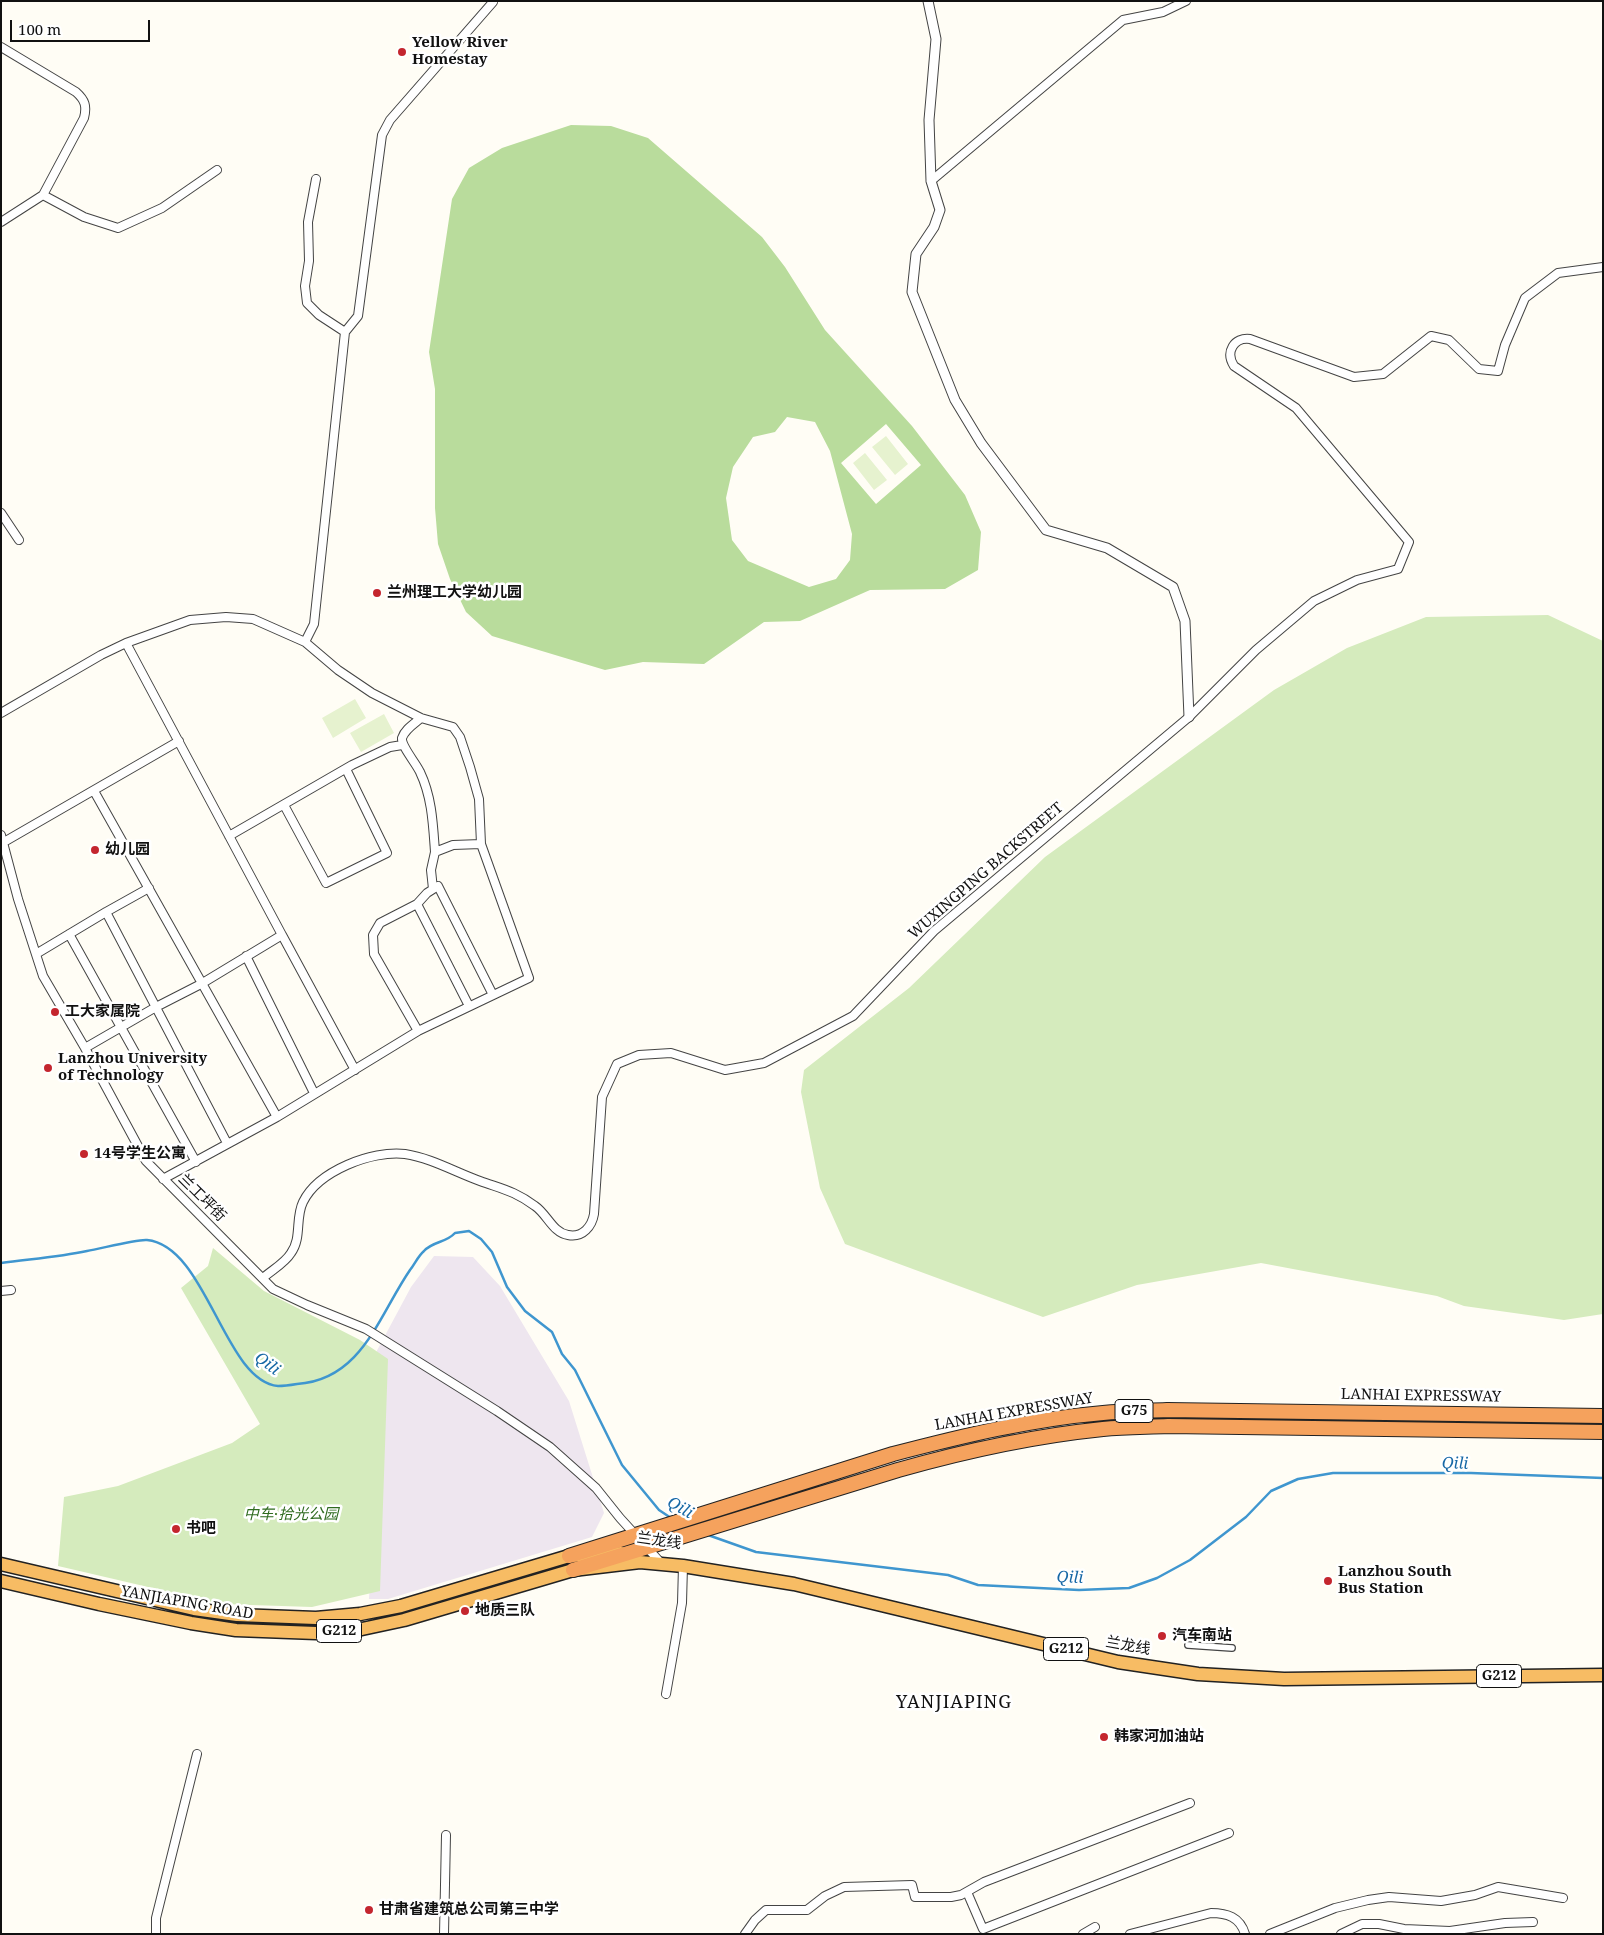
<!DOCTYPE html>
<meta charset="utf-8">
<style>
body{margin:0}
#map{position:relative;width:1604px;height:1935px;overflow:hidden;background:#fffdf5;font-family:"Noto Serif",serif}
canvas{display:block}
.frame{position:absolute;inset:0;border:2px solid #111;pointer-events:none}
.scale{position:absolute;left:10px;top:20px;width:140px;height:22px;box-sizing:border-box;border:2px solid #111;border-top:0;padding-left:6px;font-size:15px;line-height:18px;white-space:nowrap;color:#111;-webkit-text-stroke:4px #fff;paint-order:stroke}
</style>
<div id="map">
<canvas width="1604" height="1935"></canvas>
<div class="frame"></div>
<div class="scale">100 m</div>
</div>
<script>
const g = document.querySelector('canvas').getContext('2d');
g.lineJoin = 'round';
function fillPath(path, color) { g.fillStyle = color; g.fill(path, 'evenodd'); }
function strokePath(path, color, width, dash) { g.strokeStyle = color; g.lineWidth = width; g.lineCap = dash ? 'butt' : 'round'; g.setLineDash(dash || []); g.stroke(path); }
function label(font, color, halo, rows, align = 'center') {
  g.font = font + ' "Noto Serif","Noto Sans SC",serif'; g.lineWidth = 5; g.setLineDash([]); g.textBaseline = 'middle'; g.strokeStyle = halo; g.fillStyle = color; for (const [text, x, y, turn = 0] of rows) {
    g.save(); g.translate(x, y); g.rotate((+turn || 0) * Math.PI / 180); g.textAlign = isNaN(turn) ? turn : align; if (halo) g.strokeText(text, 0, 0); g.fillText(text, 0, 0); g.restore();
  }
}
fillPath(new Path2D(`
 M434,1256L473,1257L500,1286L569,1401L604,1513L592,1537L388,1599H369L382,1382L365,1373L411,1287Z`), '#eee6ef');
fillPath(new Path2D(`
 M1548,615L1603,641V1314L1564,1320L1464,1306L1437,1296L1261,1263L1137,1285L1043,1317L845,1244L820,1188L801,1092L804,1070L909,988L1045,857L1274,690L1347,648L1426,617Z
 M213,1248L264,1291L360,1340L388,1359L380,1591L312,1607L221,1604L58,1566L64,1497L118,1486L232,1443L260,1424L181,1288L208,1266Z`), '#d5ebbd');
fillPath(new Path2D(`
 M571,125L611,126L648,138L762,237L785,267L825,330L912,426L965,495L981,532L978,570L945,589L870,590L800,621L764,622L704,664L643,662L605,670L492,636L466,612L450,579L438,544L435,508V389L429,352L452,199L469,168L502,148ZM787,417L815,422L830,451L852,534L850,560L836,579L809,587L748,561L732,540L726,498L733,467L753,437L775,432ZM886,424L921,465L876,504L841,463Z`), '#b9dc9c');
fillPath(new Path2D(`
 M886,436L908,464L895,475L872,447Z
 M865,453L887,480L874,490L853,463Z
 M355,699L366,718L333,738L322,718Z
 M384,714L394,733L361,752L350,733Z`), '#e6f2cf');
strokePath(new Path2D(`
 M1,1263C30,1259 59,1257 87,1251C100,1249 136,1239 147,1240C207,1246 224,1381 278,1386C284,1386 291,1385 297,1384C362,1380 379,1315 410,1270C415,1264 418,1256 424,1251C433,1241 446,1243 455,1233L469,1231L481,1239L492,1252L507,1287L525,1311L552,1332L562,1354L575,1370L622,1465L659,1510L671,1518
 M708,1535L756,1552L948,1575L978,1585L1079,1590L1129,1588L1157,1578L1190,1560L1246,1517L1271,1491L1298,1479L1333,1473H1471L1603,1478`), '#3f96cf', 2.5);
const pedestrian = new Path2D(`
 M1188,1645L1232,1648`);
const minor = new Path2D(`
 M1,47L76,92C85,100 87,106 84,118L43,195
 M316,179L308,222L309,261L305,286L307,303L319,315L345,332
 M931,181L1123,20L1163,12L1186,1
 M1,222L43,195L84,217L118,228L162,208L217,170
 M1,513L19,540
 M305,642L314,624L345,332L358,316L382,135L390,120L493,2
 M126,643L190,620L226,617L253,619L305,642L338,670L372,693L421,718L453,727L460,737L470,767L479,799L481,844L529,978L418,1031L277,1117L163,1179
 M1,713L101,655L126,643L282,935L201,984L156,1007L85,1048
 M421,718C414,724 405,729 402,738C401,746 416,763 420,772C432,797 433,824 435,852
 M94,791L277,1117
 M284,805L326,883L387,853L346,769
 M1,835L18,899L43,976L85,1048L146,1161L273,1289L307,1305L366,1329L497,1411L550,1447L596,1488L620,1518L661,1563
 M229,836L352,765L390,747L402,745
 M4,842L179,741
 M433,889L431,870L435,852L453,845L481,844
 M417,904L427,893L438,886L493,995
 M106,912L227,1143
 M69,934L196,1162
 M282,935L355,1070
 M36,954L106,912L149,888
 M246,956L314,1093
 M418,1031L374,954L373,935L380,923L417,904L469,1006
 M263,1278C272,1270 285,1263 291,1253C302,1238 295,1218 303,1202C318,1171 372,1150 405,1154C431,1158 455,1172 480,1181C502,1189 515,1191 535,1206C547,1214 553,1233 568,1235C583,1238 592,1226 594,1214L602,1097L617,1064L639,1055L671,1053L725,1070L764,1063L853,1016L934,931L1189,717L1256,650L1314,601L1357,580L1398,569L1409,542L1296,408L1234,366C1225,352 1234,337 1250,339L1354,377L1383,374L1431,336L1449,340L1479,369L1498,371L1505,345L1525,298L1558,273L1603,267
 M1,1291L11,1290
 M666,1694L682,1603L683,1566
 M967,1892L983,1929L1229,1833
 M156,1934V1918L197,1754
 M444,1934L446,1835
 M745,1934L755,1920L766,1910H807L825,1896L844,1887L912,1885L915,1897H951L961,1895L984,1882L1190,1803
 M1083,1934L1095,1927
 M1130,1934L1211,1913C1227,1913 1240,1917 1245,1934
 M1270,1934L1335,1908L1368,1900L1389,1897L1441,1901L1475,1895L1498,1887L1563,1898
 M1341,1934L1362,1924H1379L1404,1929L1450,1931L1505,1923L1533,1922`);
const tertiary = new Path2D(`
 M928,1L936,39L929,120L931,181L940,210L934,227L916,254L912,292L955,400L981,443L1046,530L1107,548L1173,587L1185,621L1189,717`);
const trunk = new Path2D(`
 M1,1564L194,1609L237,1615L316,1618L360,1614L401,1606L569,1556L621,1553
 M1,1581L99,1604L191,1623L236,1630L316,1633L362,1629L404,1620L573,1570L640,1562L683,1566L794,1584L1118,1662L1198,1674L1284,1679L1603,1675`);
const motorway = new Path2D(`
 M569,1556L893,1454C962,1436 1032,1419 1103,1413C1124,1411 1146,1411 1167,1410L1603,1416
 M573,1570L898,1470C965,1451 1034,1436 1103,1429C1124,1427 1146,1427 1168,1426L1603,1432`);
strokePath(pedestrian, '#444', 8);
strokePath(minor, '#444', 10);
strokePath(tertiary, '#444', 11);
strokePath(trunk, '#222', 15);
strokePath(motorway, '#222', 16);
strokePath(pedestrian, '#fff', 5.5);
strokePath(minor, '#fff', 8);
strokePath(tertiary, '#fff', 9);
strokePath(trunk, '#f7bc64', 12);
strokePath(motorway, '#f5a25d', 14);
for (const [x, y, r, color] of [
 [402,52,5,"#c4262e"],
 [377,593,5,"#c4262e"],
 [95,850,5,"#c4262e"],
 [55,1012,5,"#c4262e"],
 [48,1068,5,"#c4262e"],
 [84,1154,5,"#c4262e"],
 [176,1529,5,"#c4262e"],
 [1328,1581,5,"#c4262e"],
 [465,1611,5,"#c4262e"],
 [1162,1636,5,"#c4262e"],
 [1104,1737,5,"#c4262e"],
 [369,1910,5,"#c4262e"]
]) { const dot = new Path2D(); dot.arc(x, y, r, 0, 2 * Math.PI); g.fillStyle = color; g.fill(dot); strokePath(dot, '#fff', 2); }
for (const [x, y, w] of [
 [1134,1411,38],
 [339,1631,45],
 [1066,1649,45],
 [1499,1676,45]
]) { const box = new Path2D(); box.roundRect(x - w / 2, y - 11.5, w, 23, 4); g.fillStyle = '#fff'; g.fill(box); strokePath(box, '#111', 1); }
label('bold 14px', '#111', null, [
 ["G75",1134,1411],
 ["G212",339,1631],
 ["G212",1066,1649],
 ["G212",1499,1676]
]);
label('bold 15px', '#111', '#fff', [
 ["Yellow River",412,43],
 ["Homestay",412,60],
 ["兰州理工大学幼儿园",387,593],
 ["幼儿园",105,850],
 ["工大家属院",65,1012],
 ["Lanzhou University",58,1059],
 ["of Technology",58,1076],
 ["14号学生公寓",94,1154],
 ["书吧",186,1529],
 ["Lanzhou South",1338,1572],
 ["Bus Station",1338,1589],
 ["地质三队",475,1611],
 ["汽车南站",1172,1636],
 ["韩家河加油站",1114,1737],
 ["甘肃省建筑总公司第三中学",379,1910]
], 'left');
label('15px', '#111', '#fff', [
 ["WUXINGPING BACKSTREET",986,871,-41],
 ["兰工坪街",202,1198,45],
 ["LANHAI EXPRESSWAY",1421,1396,1],
 ["LANHAI EXPRESSWAY",1014,1412,-10],
 ["兰龙线",659,1541,8],
 ["YANJIAPING ROAD",187,1603,10],
 ["兰龙线",1128,1646,10]
]);
label('italic 15px', '#2f6b1f', '#fff', [
 ["中车·拾光公园",291,1515]
]);
label('italic 16px', '#1768a6', '#fff', [
 ["Qili",267,1364,37],
 ["Qili",1455,1464,1],
 ["Qili",680,1508,30],
 ["Qili",1070,1578,2]
]);
g.letterSpacing = '1px';
label('18px', '#111', '#fff', [
 ["YANJIAPING",954,1703]
]);
g.letterSpacing = '0px';
</script>
